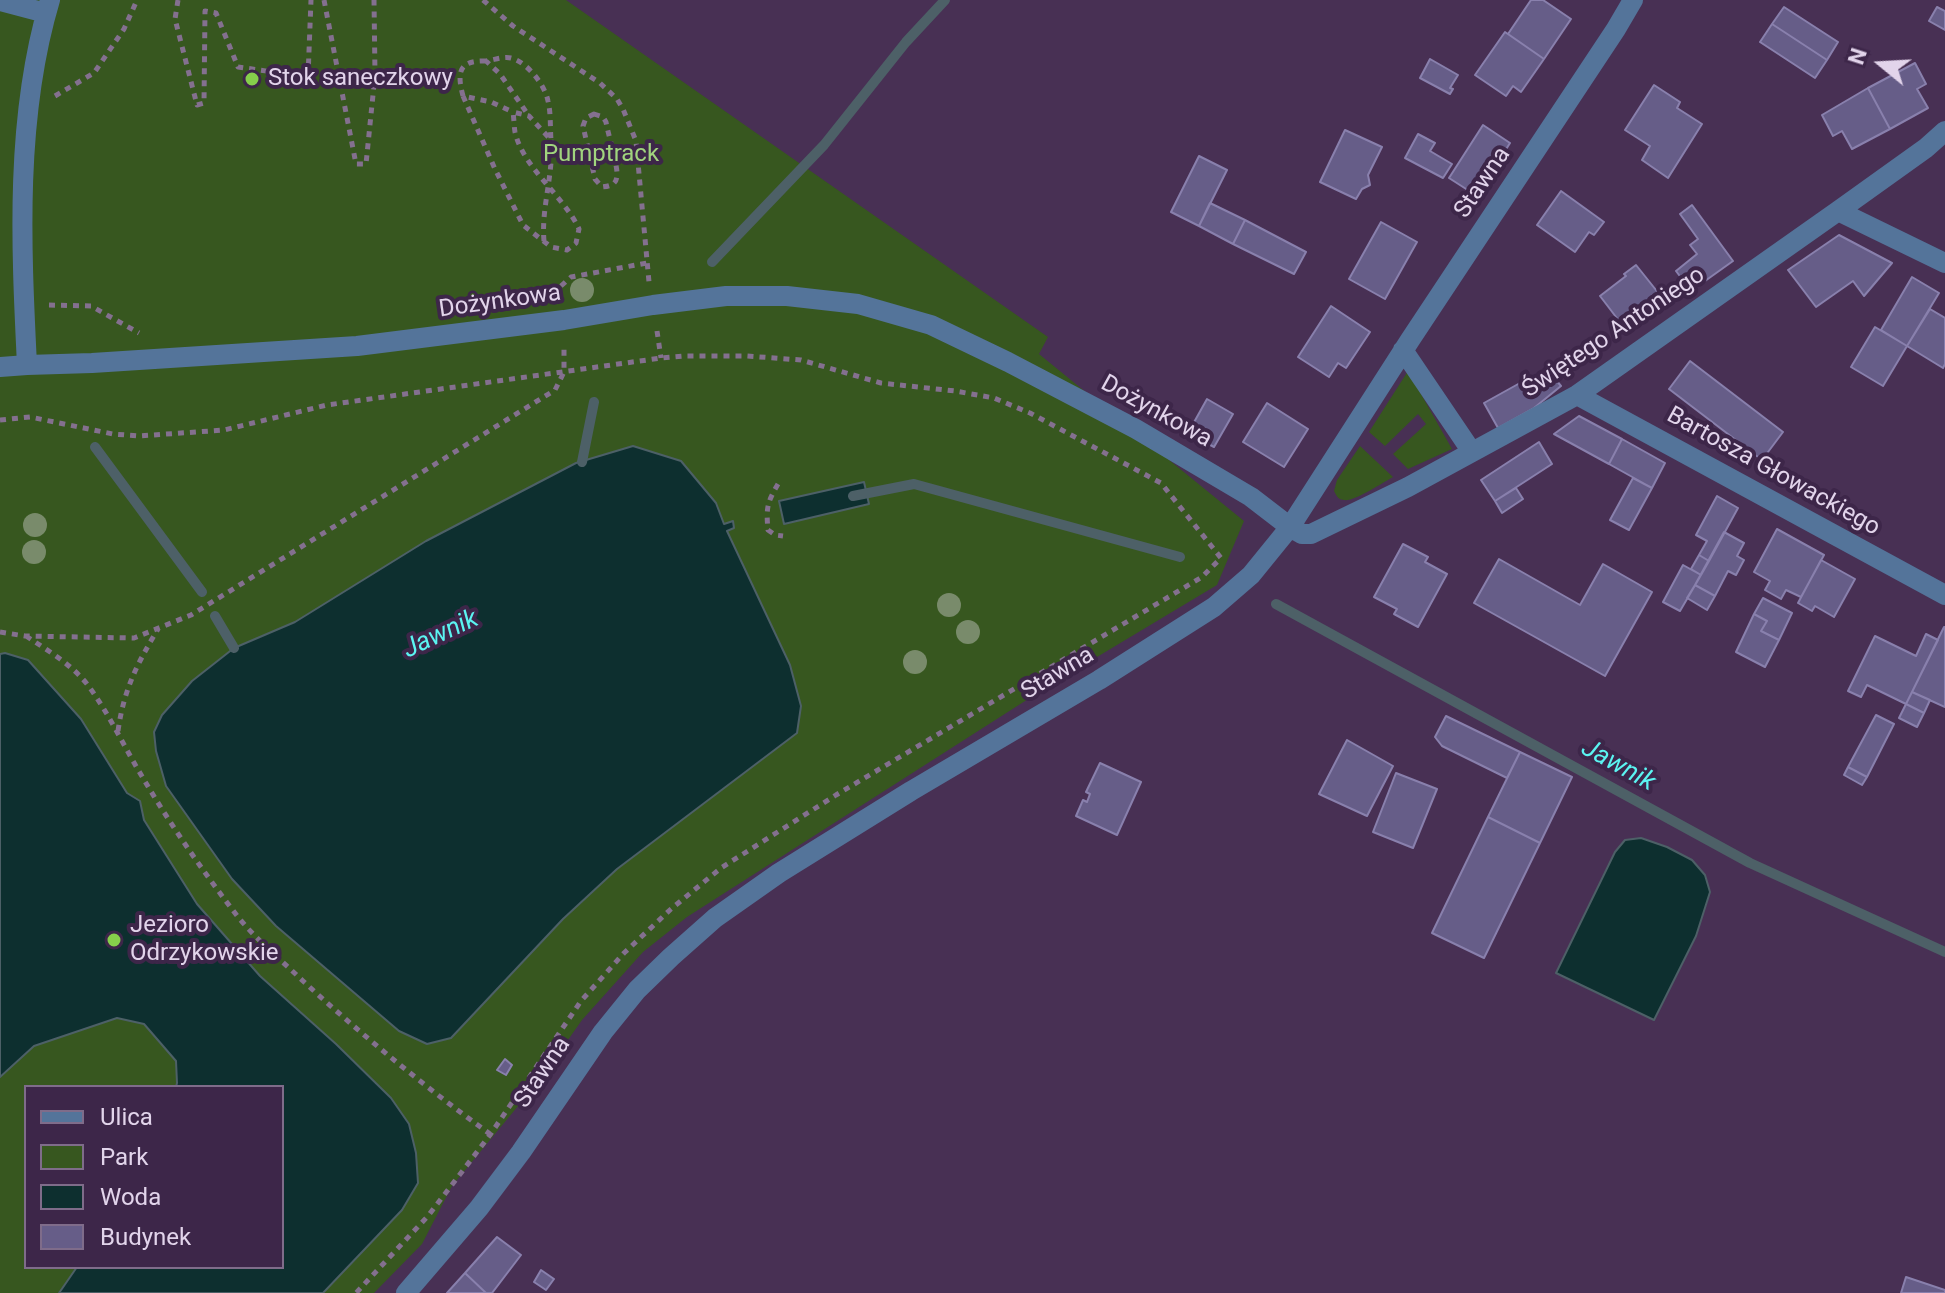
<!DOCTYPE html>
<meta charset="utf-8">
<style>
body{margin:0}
#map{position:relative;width:1945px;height:1293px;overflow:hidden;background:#483054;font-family:Roboto,sans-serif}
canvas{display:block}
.legend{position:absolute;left:24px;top:1085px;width:260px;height:184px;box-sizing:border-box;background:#3d2649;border:2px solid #7f6c8a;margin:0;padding:10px 14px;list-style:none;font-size:24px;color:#e2d4eb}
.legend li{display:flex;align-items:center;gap:16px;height:40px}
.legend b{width:40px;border:2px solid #7f6c8a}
.north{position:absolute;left:1841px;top:24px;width:80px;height:80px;-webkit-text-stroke:6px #3d2649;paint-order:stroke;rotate:288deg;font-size:22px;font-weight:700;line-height:32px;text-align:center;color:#e2d4eb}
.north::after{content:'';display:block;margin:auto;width:28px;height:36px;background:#e2d4eb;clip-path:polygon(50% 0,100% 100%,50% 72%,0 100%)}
</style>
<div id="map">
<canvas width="1945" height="1293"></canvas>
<ul class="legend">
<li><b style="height:10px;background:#54749a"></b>Ulica</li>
<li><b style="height:22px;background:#37571f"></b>Park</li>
<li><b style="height:22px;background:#0d2f2f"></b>Woda</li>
<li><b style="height:22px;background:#665d88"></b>Budynek</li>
</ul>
<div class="north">N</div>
</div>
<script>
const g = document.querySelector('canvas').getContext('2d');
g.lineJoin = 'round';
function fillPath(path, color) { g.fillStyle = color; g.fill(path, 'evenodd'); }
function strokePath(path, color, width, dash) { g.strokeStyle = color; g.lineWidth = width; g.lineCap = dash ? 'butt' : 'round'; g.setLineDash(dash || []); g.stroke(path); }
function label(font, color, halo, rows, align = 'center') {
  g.font = font + ' Roboto,sans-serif'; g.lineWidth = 8; g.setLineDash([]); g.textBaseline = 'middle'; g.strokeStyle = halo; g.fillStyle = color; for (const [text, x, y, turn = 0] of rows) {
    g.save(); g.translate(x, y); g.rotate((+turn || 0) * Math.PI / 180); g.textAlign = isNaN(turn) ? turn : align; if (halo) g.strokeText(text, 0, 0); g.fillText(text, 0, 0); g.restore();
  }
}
fillPath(new Path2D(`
 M0,0H566L1048,337L1039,354L1244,521L1217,585L1047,687L687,917L643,952L582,1020L542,1077L452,1186L422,1244L374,1293H0ZM26,1087H282V1267H26Z
 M1408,371L1452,449L1408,469L1393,454L1426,424L1418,414L1385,446L1369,432Z
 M1360,446L1393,477C1382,483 1354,502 1344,500C1337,499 1337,496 1334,491L1337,480Z`), '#37571f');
const water = new Path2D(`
 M633,446L681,461L716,503L724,524L733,521L734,528L727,531L790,665L801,706L797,733L617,869L563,919L451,1038L427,1044L399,1031L276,926L232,879L166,786L156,751L154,732L162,715L192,681L234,648L295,622L426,541L576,463Z
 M864,482L869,504L784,524L779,501Z
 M5,653L28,660L81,719L127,793L140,801L144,820L197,904L260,976L336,1044L391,1098L409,1124L416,1153L418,1183L402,1210L323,1293H59L77,1267H282V1087H176L177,1083L176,1061L144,1024L117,1018L34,1046L0,1077V654Z
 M1641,838L1667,847L1692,860L1705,875L1710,892L1696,936L1654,1020L1556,973L1615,852L1625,840Z`);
fillPath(water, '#0d2f2f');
strokePath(water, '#4d6067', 2);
strokePath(new Path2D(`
 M712,262L824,145L906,42L945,0
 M95,447L202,592
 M582,462L594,402
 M853,496L914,484L1180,557
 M1276,604L1750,863L1945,952
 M215,616L234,648`), '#4d6067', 10);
const building = new Path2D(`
 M1531,0H1543L1571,19L1544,59L1508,34Z
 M1784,7L1838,42L1827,60L1772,24Z
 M1937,7L1945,11V30L1929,21Z
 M1772,24L1827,60L1815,78L1760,42Z
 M1505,32L1544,59L1521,92L1513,86L1506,96L1475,75Z
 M1430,59L1458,75L1450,88L1453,89L1450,94L1420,78Z
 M1915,63L1926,84L1917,89L1928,108L1890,129L1868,88Z
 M1654,85L1680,102L1677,108L1702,124L1668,178L1642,160L1650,146L1625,130Z
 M1868,88L1890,129L1852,149L1842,131L1833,136L1822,115Z
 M1483,125L1510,143L1477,196L1449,178Z
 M1345,130L1382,147L1368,175L1370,185L1362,189L1356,199L1320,182Z
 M1418,134L1435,143L1430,151L1452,164L1443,178L1405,158Z
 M1199,156L1227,170L1199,226L1171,212Z
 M1561,191L1604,222L1594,235L1589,232L1575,252L1537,225Z
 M1210,203L1245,220L1233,244L1199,226Z
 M1692,205L1733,261L1691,291L1676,271L1697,254L1690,245L1698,239L1680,214Z
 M1245,220L1306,252L1294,274L1233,244Z
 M1381,222L1417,242L1385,299L1349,279Z
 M1839,235L1892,263L1864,296L1853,281L1816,307L1788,270Z
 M1636,265L1664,300L1626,330L1600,296L1626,276L1624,274Z
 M1912,277L1939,293L1907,346L1881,330Z
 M1331,306L1370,332L1346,368L1338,363L1329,377L1298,357Z
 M1930,309L1945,318V364L1943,368L1907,346Z
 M1875,327L1907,346L1883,386L1851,367Z
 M1690,361L1783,432L1762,460L1669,389Z
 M1546,368L1561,386L1534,408L1498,428L1484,403L1520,383L1522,388Z
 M1207,399L1233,414L1214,447L1188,433Z
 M1267,403L1308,429L1284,467L1243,442Z
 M1579,416L1622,439L1609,464L1554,434Z
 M1622,439L1665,463L1652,488L1609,464Z
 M1539,442L1552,464L1495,501L1481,480Z
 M1633,478L1652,488L1629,530L1610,520Z
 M1516,488L1523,499L1502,513L1495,501Z
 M1717,496L1738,508L1709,561L1699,555L1707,541L1696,535Z
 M1777,529L1824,555L1801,597L1786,590L1781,599L1765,590L1770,581L1754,572Z
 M1724,532L1744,543L1737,556L1744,560L1736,575L1728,571L1715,596L1695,585Z
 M1403,544L1428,557L1425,562L1447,574L1418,627L1394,614L1397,609L1374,597Z
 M1699,555L1709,561L1701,575L1691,569Z
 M1499,559L1580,605L1603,564L1652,592L1605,676L1474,603Z
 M1821,560L1855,579L1834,617L1815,606L1812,611L1798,603Z
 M1683,565L1701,575L1680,611L1663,602Z
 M1695,585L1715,596L1707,610L1687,598Z
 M1763,598L1792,613L1779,640L1761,631L1767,621L1754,614Z
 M1754,614L1767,621L1761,631L1779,640L1765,667L1736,652Z
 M1944,627H1945V707L1912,692Z
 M1926,634L1938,640L1906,704L1867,685L1861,697L1848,691L1875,636L1916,656Z
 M1912,692L1930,700L1924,713L1906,704Z
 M1906,704L1924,713L1917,727L1899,718Z
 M1876,715L1894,724L1867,777L1848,767Z
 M1446,716L1520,752L1507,778L1442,746L1435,737Z
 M1347,740L1393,766L1367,816L1319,794Z
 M1520,752L1572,777L1540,843L1488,817Z
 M1100,763L1141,782L1117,835L1076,816L1083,800L1087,802L1090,794L1086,792Z
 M1848,767L1867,777L1862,785L1844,775Z
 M1396,773L1437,789L1413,848L1373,832Z
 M1488,817L1540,843L1484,958L1432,933Z
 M505,1059L512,1065L506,1075L497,1070Z
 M497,1237L521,1255L492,1293H486L465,1273Z
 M541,1270L554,1279L546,1290L534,1282Z
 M465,1273L486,1293H447Z
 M1906,1277L1945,1290V1293H1901Z`);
fillPath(building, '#665d88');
strokePath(building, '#8980ad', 2);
strokePath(new Path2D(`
 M178,0L175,19L197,105L204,103L205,11L216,13L238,67L308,77L311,0
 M324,0L356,164H366L375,75L374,0
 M483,0L513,26L600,83L617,99L623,109L636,141L649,282
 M486,61C458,60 457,73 463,96L491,102L513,112
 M55,96L94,73L124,29L137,0
 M463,96L495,169L523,225L551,247L567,250L576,243L579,229C564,196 523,168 515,132C514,126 514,119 513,112L529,116L551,140C550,127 551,113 548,101C545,85 527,62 511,58C504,56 494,60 486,61L500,74L529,116
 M594,114L603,117L606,122C608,134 618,166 617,176C616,185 610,186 602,187L595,179L583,126L586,118Z
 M544,241C541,207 554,174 551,140
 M552,294L571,277L647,263
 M49,305L91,306L139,333
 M657,331L661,358
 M0,420L30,417L113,434L139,436L224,430L327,405L661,358L685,356H747L801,360L881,383L955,391L994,398L1030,413L1161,483L1221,558L1202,577L836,795L721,868L671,909L624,953L581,1001L490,1135L428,1216L356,1293
 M778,484C767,503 766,508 768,530L775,535L783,536
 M0,632L25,636L134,638L191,615L555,390L564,372V345
 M26,636C47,650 71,664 87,684C109,713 124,747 143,778C170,824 202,870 235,913C254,938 280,959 303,981C363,1036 425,1087 490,1134
 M118,731C124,689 137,664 158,629`), '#84708f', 5, [6, 6]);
strokePath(new Path2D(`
 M0,1L46,13
 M1838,211L1945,263
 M1403,350L1472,452
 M27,365C21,244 15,117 50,0
 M0,367L27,365L92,363L357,346L564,320L653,305L726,296H787L858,304L931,325L1008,362L1136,429L1251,497L1290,527L1302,534H1311L1408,487L1577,395L1838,211L1926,148L1945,131
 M1577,395L1945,595
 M406,1293L479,1208L521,1152L603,1032L637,990L671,957L715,918L779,873L911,791L1099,680L1214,607L1251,575L1290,527L1410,340L1616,29L1633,0`), '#54749a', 20);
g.fillStyle = '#798b6b';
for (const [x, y] of [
 [582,290],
 [35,525],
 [34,552],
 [949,605],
 [968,632],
 [915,662]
]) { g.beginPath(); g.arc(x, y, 12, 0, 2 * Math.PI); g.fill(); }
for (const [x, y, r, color] of [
 [252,79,8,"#86cf4b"],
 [114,940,8,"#86cf4b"]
]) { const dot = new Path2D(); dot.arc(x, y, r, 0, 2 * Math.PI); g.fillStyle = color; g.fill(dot); strokePath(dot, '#3d2649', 3); }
label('24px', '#e2d4eb', '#3d2649', [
 ["Stok saneczkowy",268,79],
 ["Jezioro",130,926],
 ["Odrzykowskie",130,954]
], 'left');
label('24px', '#a1d57e', '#3d2649', [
 ["Pumptrack",601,155]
]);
label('24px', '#e2d4eb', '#3d2649', [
 ["Stawna",1483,183,-56],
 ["Dożynkowa",500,302,-8],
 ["Świętego Antoniego",1614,333,-34],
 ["Dożynkowa",1156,412,29],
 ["Bartosza Głowackiego",1773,472,29],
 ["Stawna",1058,674,-31],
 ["Stawna",543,1073,-56]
]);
label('italic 26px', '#5bf4f1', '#3d2649', [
 ["Jawnik",441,635,-25],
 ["Jawnik",1618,766,29]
]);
</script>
